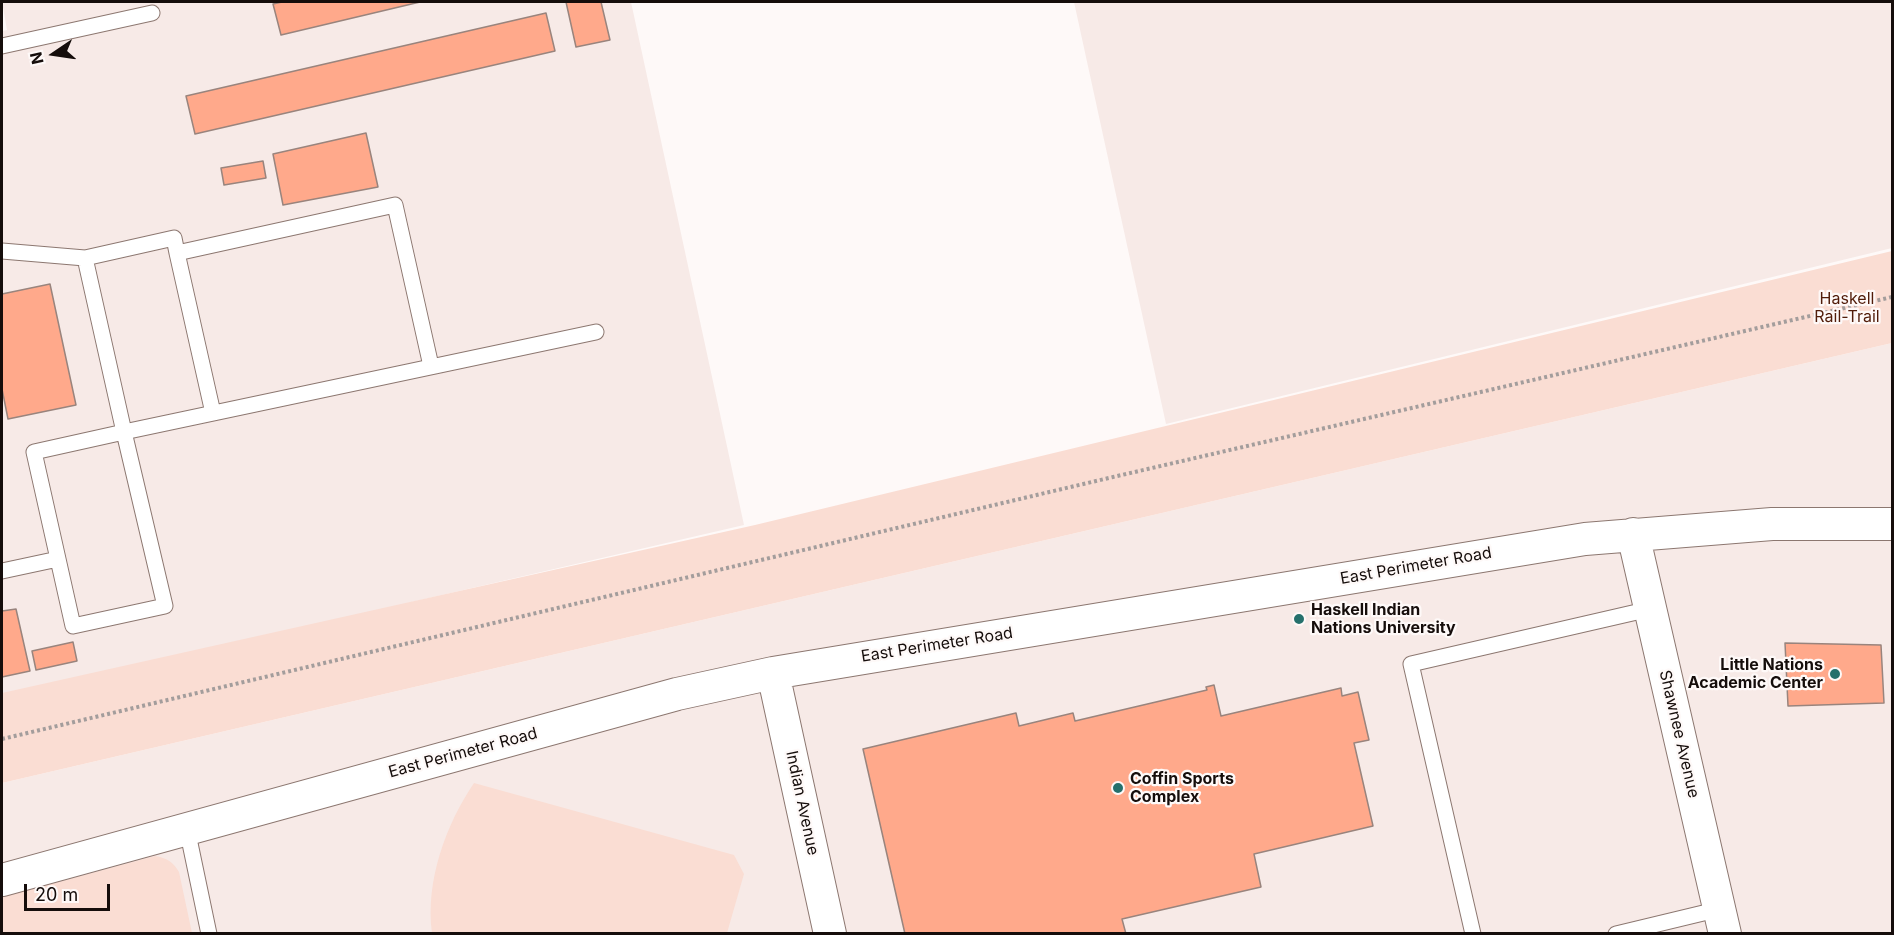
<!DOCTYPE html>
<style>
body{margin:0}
#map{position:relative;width:1894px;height:935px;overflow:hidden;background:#fef9f8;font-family:Inter,sans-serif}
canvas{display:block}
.frame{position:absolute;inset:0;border:3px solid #150d0b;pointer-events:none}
.north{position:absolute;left:24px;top:24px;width:60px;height:60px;-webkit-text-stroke:4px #fef9f8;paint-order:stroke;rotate:257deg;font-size:16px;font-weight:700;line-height:24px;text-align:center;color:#150d0b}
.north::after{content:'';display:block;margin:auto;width:21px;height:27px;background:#150d0b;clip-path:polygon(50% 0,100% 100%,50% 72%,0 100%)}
.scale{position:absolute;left:24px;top:884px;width:86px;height:27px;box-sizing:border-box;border:3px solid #150d0b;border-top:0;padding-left:8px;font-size:18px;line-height:21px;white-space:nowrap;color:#150d0b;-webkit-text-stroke:4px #fef9f8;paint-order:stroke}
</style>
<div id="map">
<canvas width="1894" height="935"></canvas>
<div class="frame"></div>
<div class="north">N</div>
<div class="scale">20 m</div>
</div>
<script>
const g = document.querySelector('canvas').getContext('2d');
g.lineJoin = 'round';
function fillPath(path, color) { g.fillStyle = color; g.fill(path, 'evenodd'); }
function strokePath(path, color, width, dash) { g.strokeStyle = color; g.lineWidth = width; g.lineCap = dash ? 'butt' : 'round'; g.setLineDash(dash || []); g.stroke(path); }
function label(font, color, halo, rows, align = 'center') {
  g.font = font + ' Inter,sans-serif'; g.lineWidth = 4.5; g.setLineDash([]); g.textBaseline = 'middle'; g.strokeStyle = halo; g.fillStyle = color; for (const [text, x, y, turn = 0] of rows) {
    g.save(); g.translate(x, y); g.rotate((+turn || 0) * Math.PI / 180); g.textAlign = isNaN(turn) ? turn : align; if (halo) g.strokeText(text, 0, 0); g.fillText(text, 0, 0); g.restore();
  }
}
fillPath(new Path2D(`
 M2,2H631L744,525L2,697V31L7,30Z
 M1074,2H1892V248L1166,424Z
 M1892,343V933H2V783Z`), '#f7eae7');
fillPath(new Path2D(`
 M1892,251V343L2,783V693L755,525Z
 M474,783L734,855L744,874L727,933H432C425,882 446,824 474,783Z
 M155,856C167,858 173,862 179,872L192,933H2V897Z`), '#faddd3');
const building = new Path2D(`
 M282,2H420L281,35L273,4Z
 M566,2H601L610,40L576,47Z
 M546,13L555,51L195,134L186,96Z
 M366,133L378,187L283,205L273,154Z
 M263,161L266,178L224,185L221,168Z
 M50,284L76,405L8,419L2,389V294Z
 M16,609L30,671L2,677V611Z
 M73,642L77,661L36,670L32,651Z
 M1785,643L1881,645L1884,703L1788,706Z
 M1214,685L1221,716L1341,688L1342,696L1358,692L1369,740L1354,743L1373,826L1254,854L1261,887L1122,919L1126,934H905L863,749L1016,713L1019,726L1073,713L1075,721L1207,690L1206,687Z`);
fillPath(building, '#ffa98b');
strokePath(building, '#99847d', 1.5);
const service = new Path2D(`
 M2,46L152,13
 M2,251L85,258L174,238L177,253
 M213,413L177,253L395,205L431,366
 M58,559L34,452L124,432L85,258
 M2,571L58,559L73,626L165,606L124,432L596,332
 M187,829L209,934
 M1473,934L1411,664L1650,609
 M1616,934L1720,909`);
const minor = new Path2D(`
 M1633,534L1725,934
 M773,673L830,934
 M2,880L677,694L773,673L1585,539L1772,524H1892`);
strokePath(service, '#8c7770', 17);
strokePath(minor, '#8c7770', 34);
strokePath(new Path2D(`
 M2,739L1113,477L1892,297`), '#a39d9c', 4, [3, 3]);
strokePath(service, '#fff', 15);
strokePath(minor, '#fff', 32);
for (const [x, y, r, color] of [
 [1299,619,6,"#26706c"],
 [1835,674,6,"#26706c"],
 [1118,788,6,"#26706c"]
]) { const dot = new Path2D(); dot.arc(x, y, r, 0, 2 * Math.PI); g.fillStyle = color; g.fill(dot); strokePath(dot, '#fef9f8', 2); }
label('16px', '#511c09', '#fef9f8', [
 ["Haskell",1847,299],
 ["Rail-Trail",1847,317]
]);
label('16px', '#150d0b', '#fef9f8', [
 ["East Perimeter Road",1416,566,-10],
 ["East Perimeter Road",937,645,-9],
 ["Shawnee Avenue",1679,734,77],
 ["East Perimeter Road",463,753,-15],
 ["Indian Avenue",802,803,78]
]);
label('bold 16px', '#150d0b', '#fef9f8', [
 ["Haskell Indian",1311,610],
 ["Nations University",1311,628],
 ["Little Nations",1823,665,"right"],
 ["Academic Center",1823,683,"right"],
 ["Coffin Sports",1130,779],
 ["Complex",1130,797]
], 'left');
</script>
